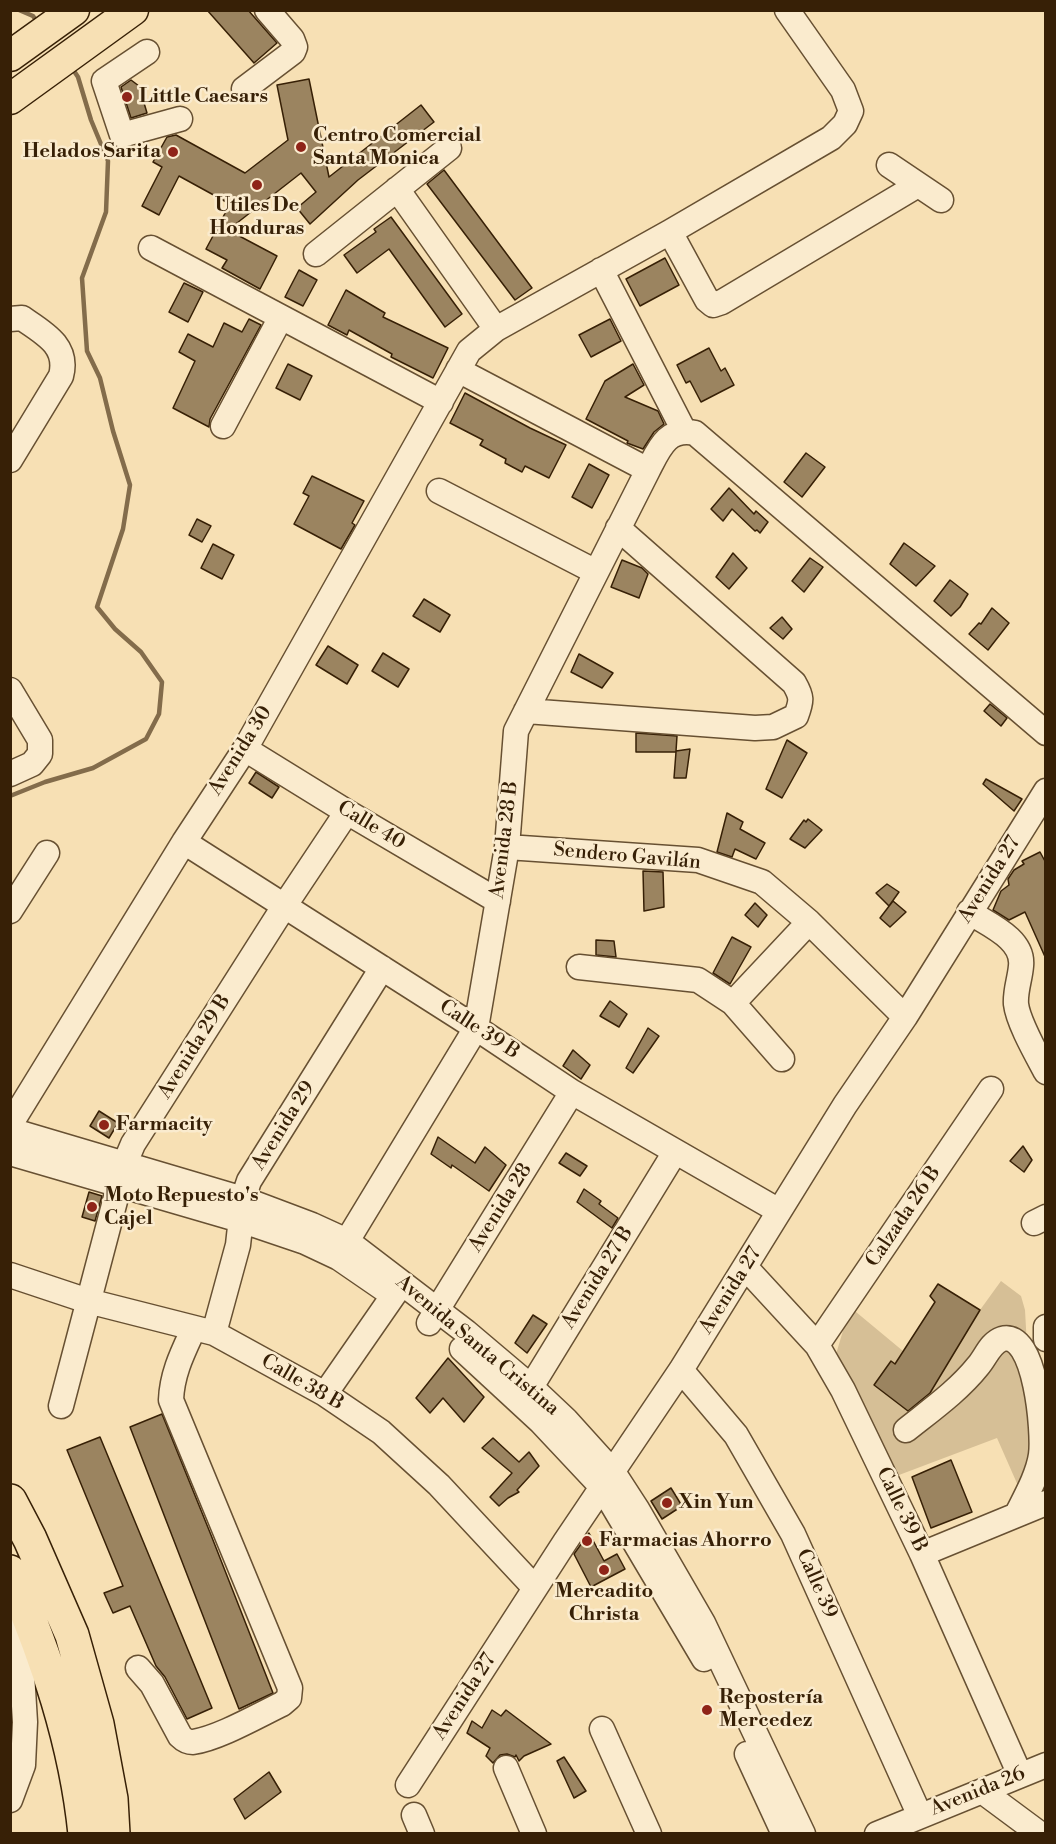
<!DOCTYPE html>
<meta charset="utf-8">
<style>
body{margin:0}
#map{position:relative;width:1056px;height:1844px;overflow:hidden;background:#f7e0b4;font-family:"Libre Bodoni",serif}
canvas{display:block}
.frame{position:absolute;inset:0;border:12px solid #372006;pointer-events:none}
</style>
<div id="map">
<canvas width="1056" height="1844"></canvas>
<div class="frame"></div>
</div>
<script>
const g = document.querySelector('canvas').getContext('2d');
g.lineJoin = 'round';
function fillPath(path, color) { g.fillStyle = color; g.fill(path, 'evenodd'); }
function strokePath(path, color, width, dash) { g.strokeStyle = color; g.lineWidth = width; g.lineCap = dash ? 'butt' : 'round'; g.setLineDash(dash || []); g.stroke(path); }
function label(font, color, halo, rows, align = 'center') {
  g.font = font + ' "Libre Bodoni",serif'; g.lineWidth = 5; g.setLineDash([]); g.textBaseline = 'middle'; g.strokeStyle = halo; g.fillStyle = color; for (const [text, x, y, turn = 0] of rows) {
    g.save(); g.translate(x, y); g.rotate((+turn || 0) * Math.PI / 180); g.textAlign = isNaN(turn) ? turn : align; if (halo) g.strokeText(text, 0, 0); g.fillText(text, 0, 0); g.restore();
  }
}
fillPath(new Path2D(`
 M1001,1281L1021,1296L1025,1310L1027,1346L1040,1374L1023,1497L997,1438L899,1475L891,1469L834,1361L850,1307L903,1351L895,1364L891,1361L874,1385L916,1417L980,1310Z`), '#d6bf96');
strokePath(new Path2D(`
 M19,10L33,16L38,23
 M10,796L45,782L93,768L146,739L159,714L162,682L141,652L115,629L97,607L123,529L130,485L113,431L100,378L87,351L82,278L106,212L108,161L91,120L78,77L72,68`), '#836c4b', 4.5);
const building = new Path2D(`
 M207,10H248L277,43L254,63Z
 M309,79L329,177L421,105L434,122L358,180L310,224L297,208L316,192L301,173L228,230L277,256L260,289L222,268L227,260L206,249L230,204L179,176L159,215L142,206L162,167L153,162L167,137L176,135L245,173L288,140L277,85Z
 M131,80L139,86L147,113L131,118L121,87Z
 M444,170L532,288L515,300L427,184Z
 M391,217L462,314L445,327L389,249L357,273L344,255L376,232L374,229Z
 M665,258L679,285L640,306L626,279Z
 M299,270L317,280L303,306L285,297Z
 M184,283L203,292L188,322L169,312Z
 M346,290L385,313L383,317L448,348L433,378L391,357L392,354L349,330L347,335L328,325Z
 M249,319L261,325L210,419L209,427L173,408L195,361L179,352L188,334L213,347L224,323L242,332Z
 M610,319L621,341L591,357L579,335Z
 M709,348L721,371L725,368L734,385L701,402L690,381L686,383L677,365Z
 M288,364L312,376L300,400L276,388Z
 M633,364L644,385L625,397L658,411L664,424L654,432L643,449L627,443L628,441L586,419L605,381Z
 M465,393L530,428L566,445L549,478L525,466L522,472L505,463L506,459L480,445L483,440L450,423Z
 M806,453L825,467L802,497L784,482Z
 M589,464L609,475L592,508L572,497Z
 M312,476L364,501L352,523L355,525L341,549L294,524L309,496L303,493Z
 M729,488L754,514L756,511L768,522L760,533L757,530L755,531L732,509L723,521L711,509Z
 M197,519L211,526L202,542L189,535Z
 M904,543L935,566L916,586L890,564Z
 M213,544L234,555L222,579L201,568Z
 M733,553L747,568L729,589L716,577Z
 M810,558L823,567L804,592L792,581Z
 M622,560L642,568L648,574L639,598L611,587Z
 M950,580L968,594L960,607L951,616L934,601Z
 M424,599L450,615L440,632L413,616Z
 M992,608L1009,623L988,650L969,634L979,623L981,624Z
 M782,617L792,629L783,639L770,628Z
 M328,646L358,665L347,684L316,665Z
 M383,653L409,669L398,687L372,671Z
 M579,654L613,673L602,688L571,672Z
 M990,704L1007,718L1001,726L984,711Z
 M636,733L677,736L676,751L690,749L686,778H674L676,752H636Z
 M787,740L807,753L782,798L766,789Z
 M256,772L279,787L272,798L249,783Z
 M986,779L1022,799L1014,811L983,784Z
 M727,813L743,822L740,829L765,843L756,859L735,849L732,857L717,852Z
 M808,819L822,830L805,848L790,839L804,820L806,822Z
 M1040,852L1046,863V959L1025,912L1009,920L993,910L1001,891L1009,885L1008,879L1014,870L1024,864L1022,861Z
 M643,871L663,872L664,907L644,911Z
 M887,884L899,892L889,906L876,893Z
 M893,901L906,912L890,927L880,918Z
 M755,903L767,915L758,927L745,915Z
 M732,937L751,947L730,984L713,973Z
 M596,940L614,941L616,957L596,955Z
 M610,1001L627,1014L619,1027L600,1016Z
 M648,1028L659,1036L633,1073L626,1068Z
 M573,1050L590,1065L581,1079L563,1066Z
 M99,1111L118,1123L109,1138L90,1126Z
 M438,1137L475,1163L485,1147L506,1165L489,1191L452,1165L451,1168L431,1154Z
 M1023,1146L1032,1160L1024,1172L1010,1161Z
 M566,1153L587,1166L580,1176L559,1163Z
 M584,1189L601,1201L599,1204L618,1218L612,1228L577,1202Z
 M89,1192L102,1196L95,1221L82,1217Z
 M938,1284L980,1310L930,1393L908,1411L874,1385L891,1361L895,1364L935,1302L930,1296Z
 M533,1315L547,1324L527,1353L515,1343Z
 M448,1358L484,1397L464,1422L443,1398L430,1413L416,1398Z
 M162,1414L211,1535L273,1693L239,1709L130,1427Z
 M100,1437L212,1708L187,1719L165,1677L156,1666L130,1606L113,1613L104,1593L123,1586L67,1450Z
 M493,1438L519,1462L529,1452L539,1466L517,1490L519,1492L508,1498L499,1506L490,1497L512,1473L482,1448Z
 M951,1460L972,1512L931,1528L912,1477Z
 M671,1488L682,1506L662,1519L651,1501Z
 M589,1533L604,1561L617,1554L625,1569L591,1587L574,1554Z
 M492,1710L501,1716L506,1710L551,1744L524,1756L519,1761L516,1755L515,1757L507,1754L500,1755L493,1763L486,1756L490,1748L467,1733L472,1721L482,1728Z
 M564,1757L586,1791L574,1798L557,1761Z
 M269,1772L281,1792L245,1819L234,1799Z`);
fillPath(building, '#9b8460');
strokePath(building, '#372006', 1.5);
const minor = new Path2D(`
 M147,52L104,81L122,135L180,119
 M244,89L293,52L295,47L292,39L267,10
 M889,165L941,200
 M397,189L496,329
 M670,232L707,300L713,305L722,302L918,185
 M151,248L441,402
 M316,254L449,148
 M601,270L684,431
 M10,319L22,318C44,333 69,346 61,376L10,460
 M458,370L648,470
 M223,426L281,317
 M439,491L596,572
 M10,690L40,740V754L32,764L10,774
 M526,711L755,728L773,727L796,716C802,700 802,697 794,683L618,528
 M245,749L347,812L498,901
 M184,842L476,1028L572,1092L779,1211
 M507,847L698,860L762,882L809,922L905,1017
 M10,911L47,853
 M969,912C989,925 1024,939 1021,966C1020,979 1015,991 1016,1004C1018,1022 1037,1055 1046,1072
 M579,967L698,980L733,1003L782,1059
 M733,1003L809,922
 M10,1125L184,842L245,749L469,351L496,329L670,232L831,138L845,124L851,111L843,90L787,10
 M10,1130L243,1199L312,1225L347,1241L466,1332L531,1387L566,1420L613,1472L637,1509L703,1623L803,1834
 M10,1153L240,1220L305,1242L339,1258L387,1291
 M1034,1223L1046,1217
 M339,1258L347,1241L476,1028L507,847L516,731L648,470C659,449 667,427 695,433L1046,733
 M746,1268L817,1345L843,1390L922,1554L1020,1775
 M10,1275L88,1301L214,1333L325,1394L381,1432L439,1485L535,1588
 M429,1323L572,1092
 M1046,1327V1339
 M214,1333L238,1245L243,1199L249,1181L382,968
 M817,1345L991,1089
 M462,1349L541,1422L602,1487L704,1659
 M681,1370L736,1435L793,1534L920,1816
 M325,1394L402,1283
 M521,1400L531,1387L675,1152
 M61,1406L125,1163L133,1144L285,905L347,812
 M906,1430C931,1410 958,1391 978,1366C986,1357 990,1343 1002,1339C1036,1329 1044,1434 1041,1455C1038,1475 1026,1496 1017,1514
 M922,1554L1046,1503
 M138,1668L152,1684L180,1736C184,1740 187,1742 193,1742C219,1738 257,1716 282,1704L289,1698L290,1688L171,1400C172,1373 183,1352 194,1328
 M602,1729L649,1834
 M747,1754L784,1834
 M506,1768L534,1834
 M408,1785L565,1542L681,1370L845,1105L905,1017L1046,791
 M982,1791L1040,1834
 M10,1800L23,1765L25,1722L20,1641L12,1607
 M414,1815L422,1834
 M877,1834L1046,1765`);
const major = new Path2D(`
 M10,56L74,10
 M10,99L133,10`);
const highway = new Path2D(`
 M10,1501L30,1539L72,1635L97,1724L111,1799L113,1834
 M10,1572C46,1655 76,1743 85,1834`);
strokePath(minor, '#675032', 27);
strokePath(major, '#372006', 33);
strokePath(highway, '#372006', 36);
strokePath(minor, '#faebce', 24);
strokePath(major, '#f7e0b4', 30);
strokePath(highway, '#f7e0b4', 33);
for (const [x, y, r, color] of [
 [127,97,6,"#8f2418"],
 [301,147,6,"#8f2418"],
 [173,152,6,"#8f2418"],
 [257,185,6,"#8f2418"],
 [104,1125,6,"#8f2418"],
 [92,1207,6,"#8f2418"],
 [667,1503,6,"#8f2418"],
 [587,1541,6,"#8f2418"],
 [604,1570,6,"#8f2418"],
 [707,1710,6,"#8f2418"]
]) { const dot = new Path2D(); dot.arc(x, y, r, 0, 2 * Math.PI); g.fillStyle = color; g.fill(dot); strokePath(dot, '#faebce', 2); }
label('bold 20px', '#372006', '#faebce', [
 ["Little Caesars",139,97],
 ["Centro Comercial",313,136],
 ["Santa Monica",313,159],
 ["Helados Sarita",161,152,"right"],
 ["Utiles De",257,206,"center"],
 ["Honduras",257,229,"center"],
 ["Farmacity",116,1125],
 ["Moto Repuesto's",104,1196],
 ["Cajel",104,1219],
 ["Xin Yun",679,1503],
 ["Farmacias Ahorro",599,1541],
 ["Mercadito",604,1592,"center"],
 ["Christa",604,1615,"center"],
 ["Repostería",719,1698],
 ["Mercedez",719,1721]
], 'left');
label('20px', '#372006', '#faebce', [
 ["Avenida 30",241,751,-58],
 ["Calle 40",371,826,31],
 ["Avenida 28 B",505,840,-83],
 ["Sendero Gavilán",627,857,5],
 ["Avenida 27",990,880,-58],
 ["Calle 39 B",479,1030,33],
 ["Avenida 29 B",195,1047,-58],
 ["Avenida 29",284,1126,-58],
 ["Avenida 28",501,1208,-58],
 ["Calzada 26 B",904,1217,-56],
 ["Avenida 27 B",598,1278,-58],
 ["Avenida 27",731,1291,-58],
 ["Avenida Santa Cristina",477,1346,40],
 ["Calle 38 B",302,1383,30],
 ["Calle 39 B",901,1510,64],
 ["Calle 39",816,1584,66],
 ["Avenida 27",465,1697,-57],
 ["Avenida 26",978,1792,-22]
]);
</script>
